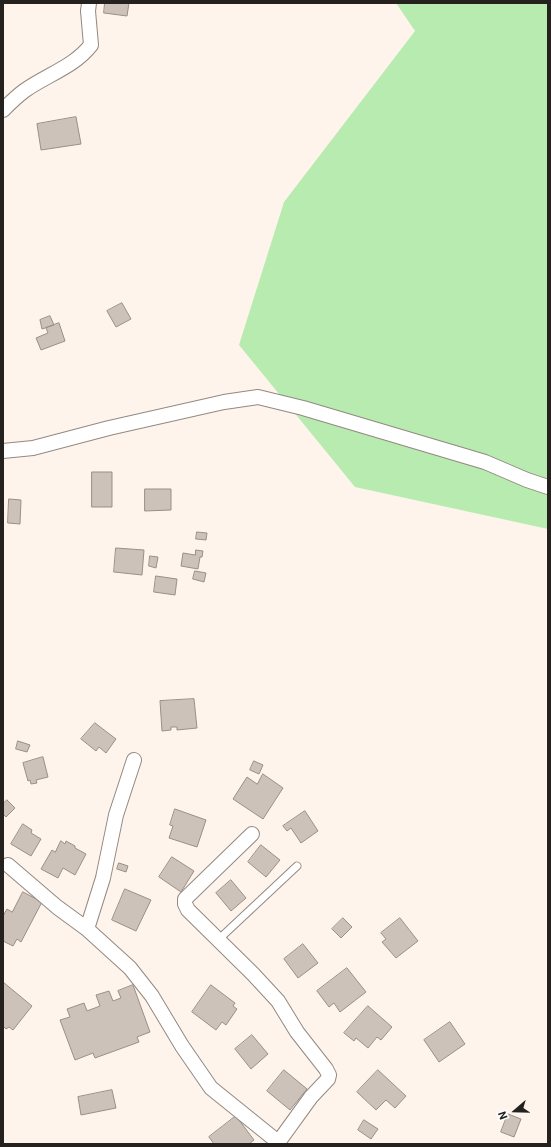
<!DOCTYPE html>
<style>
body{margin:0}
#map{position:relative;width:551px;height:1147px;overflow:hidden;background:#fef4ec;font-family:Roboto,sans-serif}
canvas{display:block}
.frame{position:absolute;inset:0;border:4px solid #25211e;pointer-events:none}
.north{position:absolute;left:495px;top:1091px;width:40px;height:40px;-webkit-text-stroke:3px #fff;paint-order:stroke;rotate:250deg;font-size:11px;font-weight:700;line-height:16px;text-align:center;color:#25211e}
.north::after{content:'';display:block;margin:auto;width:14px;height:18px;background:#25211e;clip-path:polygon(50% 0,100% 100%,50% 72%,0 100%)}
</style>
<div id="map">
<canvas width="551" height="1147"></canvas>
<div class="frame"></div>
<div class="north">N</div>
</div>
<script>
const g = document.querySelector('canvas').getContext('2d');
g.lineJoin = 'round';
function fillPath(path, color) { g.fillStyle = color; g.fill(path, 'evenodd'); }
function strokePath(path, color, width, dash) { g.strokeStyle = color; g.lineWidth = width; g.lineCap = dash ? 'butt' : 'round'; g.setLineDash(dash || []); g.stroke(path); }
fillPath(new Path2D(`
 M396,3H548V529L355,487L239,345L284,202L415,31Z`), '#b8ebb0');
const building = new Path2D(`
 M105,3H129L127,16L104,13Z
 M76,117L81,144L41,150L37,124Z
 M122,303L131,319L116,327L107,311Z
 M50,316L54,325L42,329L40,320Z
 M59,323L65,341L41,350L36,338L48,333L46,328Z
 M92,472H112V507H92Z
 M145,489H171V510L145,511Z
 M9,499L21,500L20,524L8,523Z
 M197,532L207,533L206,540L196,539Z
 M116,548L144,550L142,575L114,572Z
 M196,550L203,551L202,557H200L198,569L181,566L183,553L195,555Z
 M150,556L158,557L156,568L149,566Z
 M195,571L206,573L204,582L193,579Z
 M156,576L177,579L175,595L154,592Z
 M194,699L197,728L177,730V727H171V730L162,731L160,701Z
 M95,723L116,739L106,753L99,747L96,751L81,739Z
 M18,741L30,745L27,752L16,749Z
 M43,757L48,777L36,780L37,783L31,784L30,780L28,781L23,763Z
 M254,761L263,765L259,774L250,770Z
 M263,774L283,788L263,819L233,799L247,777L257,784Z
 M7,800L15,808L6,817L3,814V804Z
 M175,809L206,820L197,847L169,838L173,826L170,825Z
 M305,811L318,831L301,843L291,828L287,831L283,826Z
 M23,824L32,830L31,833L41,839L31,856L11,844Z
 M61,841L65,844L66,841L75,846V848L86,854L75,875L63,868L58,878L41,869L52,850L55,852Z
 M261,845L280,860L266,877L248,862Z
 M172,857L194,871L181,892L159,877Z
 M119,863L128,866L126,872L117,869Z
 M231,880L246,898L231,911L216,893Z
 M125,889L151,900L136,931L112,920Z
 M23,892L42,902L21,942L17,939L13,946L3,941V916L7,909L12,912Z
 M343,918L352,927L341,938L332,929Z
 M400,918L418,941L396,958L382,942L386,939L381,933Z
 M303,944L318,963L298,978L284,959Z
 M347,968L366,992L340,1012L334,1003L329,1007L317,991Z
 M3,982L32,1006L13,1030L9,1027L6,1029L3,1026Z
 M133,985L150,1032L137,1037L139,1042L95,1058L93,1053L75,1060L60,1020L70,1017L67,1009L84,1003L87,1011L100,1006L96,995L109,991L113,1001L121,998L118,991Z
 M211,985L235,1003L233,1006L237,1009L226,1025L222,1022L216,1030L192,1012Z
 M368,1006L392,1027L381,1040L377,1037L368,1048L356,1038L354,1041L344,1033Z
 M450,1022L465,1044L439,1062L424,1040Z
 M252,1035L268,1054L251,1069L235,1049Z
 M284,1070L307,1089L290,1110L267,1091Z
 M378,1070L406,1096L395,1108L386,1100L376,1110L357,1092Z
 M112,1090L116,1108L81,1115L78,1097Z
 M508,1114L521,1119L514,1137L501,1132Z
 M236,1116L254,1140L249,1144H214L209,1137Z
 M364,1120L378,1129L371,1139L358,1130Z`);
fillPath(building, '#ccc2ba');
strokePath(building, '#998f88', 1);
const lane = new Path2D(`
 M218,940L297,866`);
const street = new Path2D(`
 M3,110C9,104 16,97 24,91C46,75 74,67 91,45L88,11L89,3
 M3,451L33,448L109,428L224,402L258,397L303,408L485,462L527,480L548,487
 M252,834L185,899V904L188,910L253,974L278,1001L297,1032L326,1069L329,1075L328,1079L311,1097L277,1144
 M8,865L57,907L87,929L130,968L152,996L182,1046L211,1088L278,1142
 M87,929L103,878L116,815L134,760`);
strokePath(lane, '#928981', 9);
strokePath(street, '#928981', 16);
strokePath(lane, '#fff', 7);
strokePath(street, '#fff', 14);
</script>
